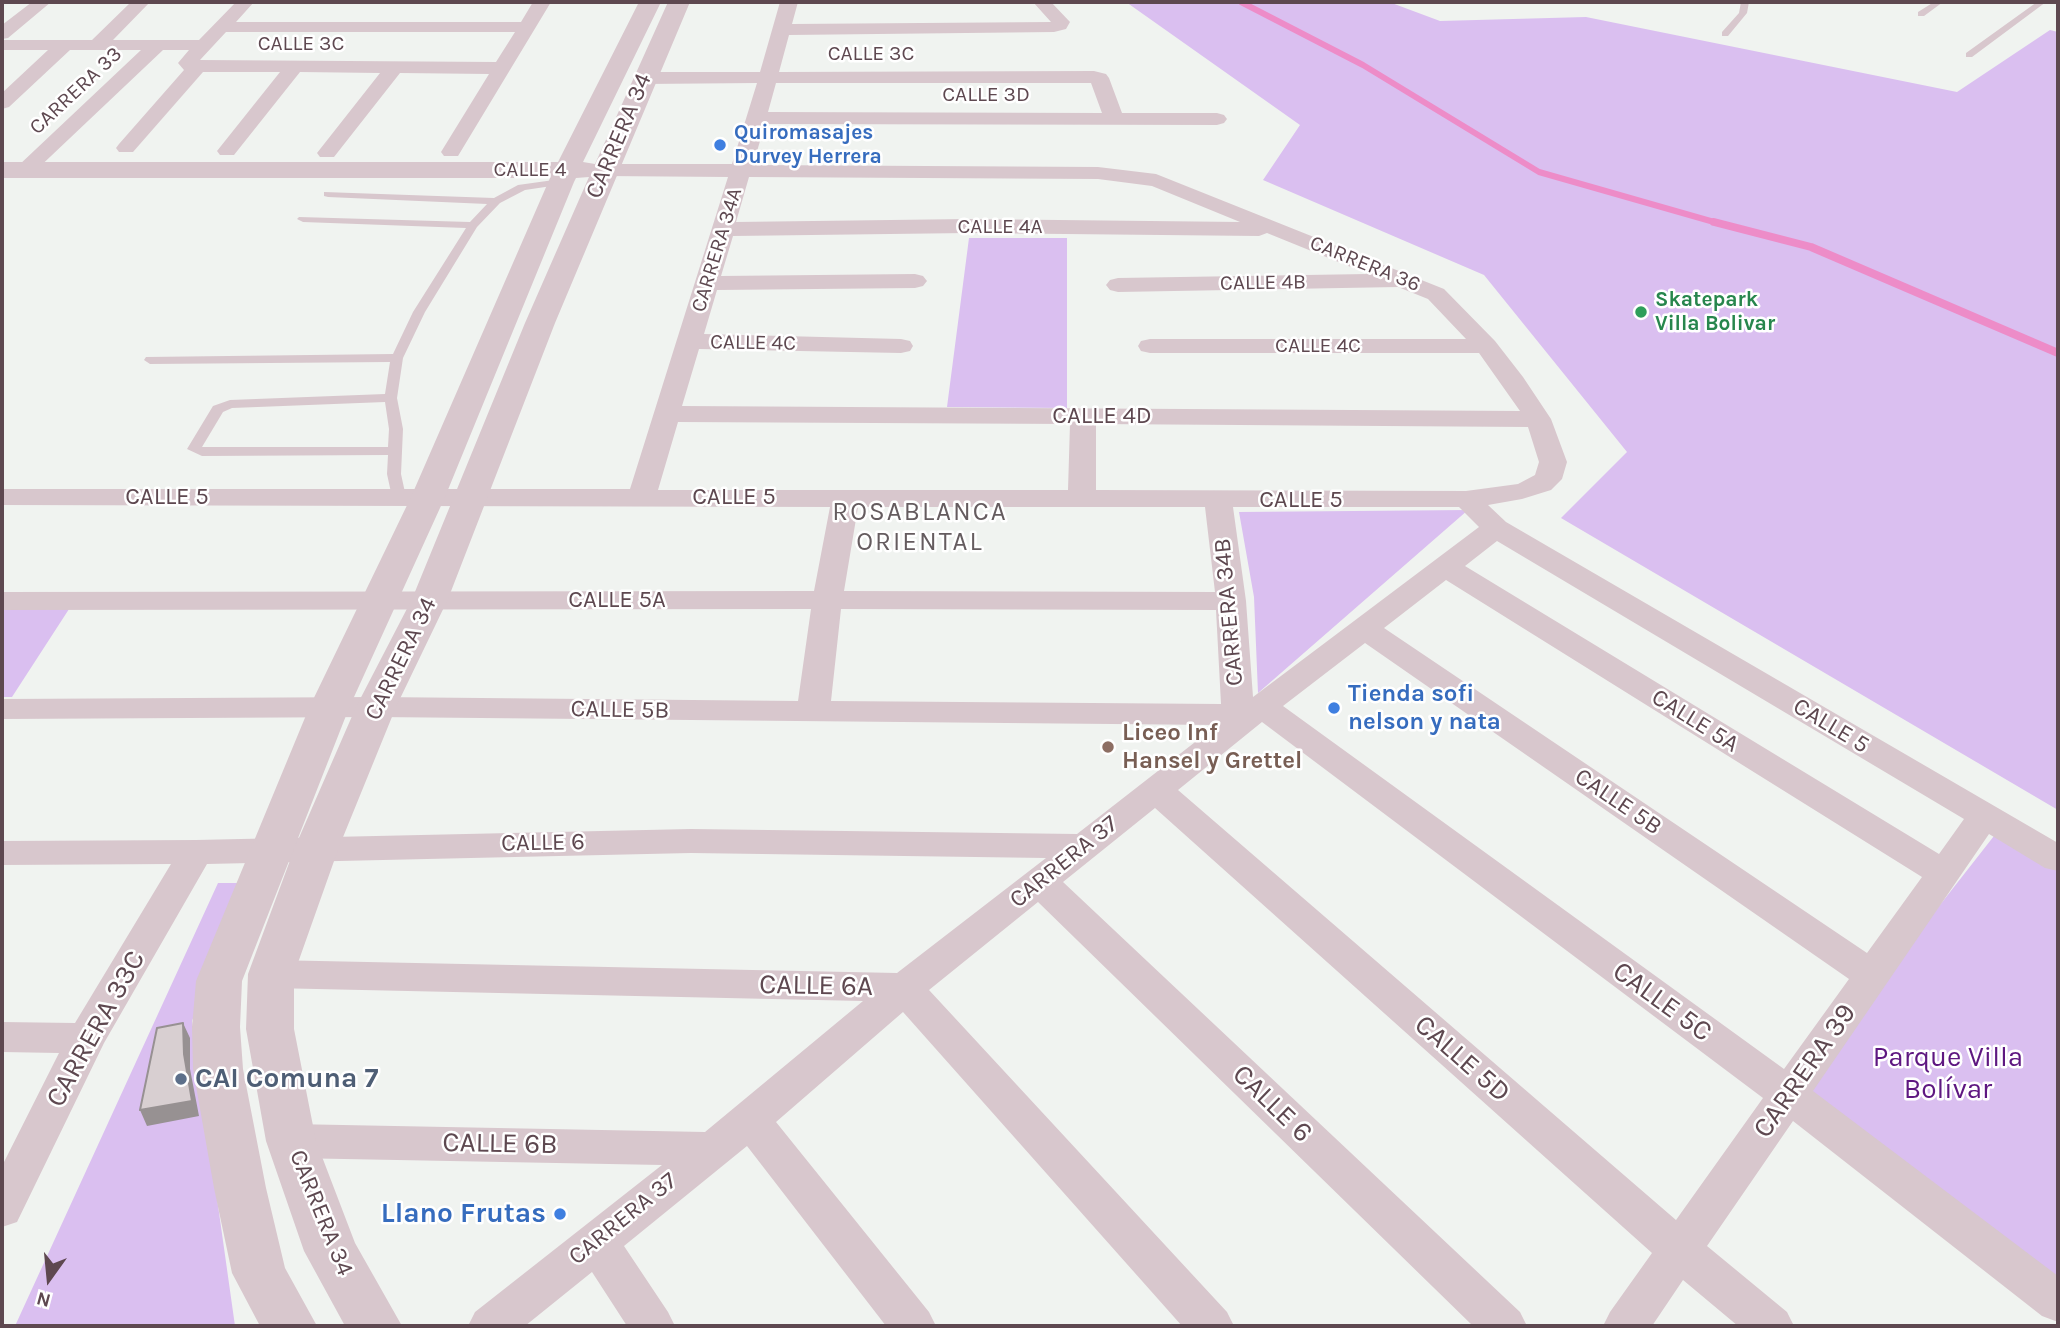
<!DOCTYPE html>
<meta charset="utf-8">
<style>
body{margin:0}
#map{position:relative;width:2060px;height:1328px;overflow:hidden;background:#f0f3f0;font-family:Karla,sans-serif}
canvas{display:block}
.frame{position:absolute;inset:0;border:4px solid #5e4850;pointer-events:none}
.north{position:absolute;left:14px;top:1244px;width:70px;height:70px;-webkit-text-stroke:5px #fff;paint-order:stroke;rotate:195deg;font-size:19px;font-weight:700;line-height:28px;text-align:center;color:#5e4850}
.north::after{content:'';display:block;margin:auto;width:24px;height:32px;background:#5e4850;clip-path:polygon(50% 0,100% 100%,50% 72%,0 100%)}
</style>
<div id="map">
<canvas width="2060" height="1328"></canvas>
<div class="frame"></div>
<div class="north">N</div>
</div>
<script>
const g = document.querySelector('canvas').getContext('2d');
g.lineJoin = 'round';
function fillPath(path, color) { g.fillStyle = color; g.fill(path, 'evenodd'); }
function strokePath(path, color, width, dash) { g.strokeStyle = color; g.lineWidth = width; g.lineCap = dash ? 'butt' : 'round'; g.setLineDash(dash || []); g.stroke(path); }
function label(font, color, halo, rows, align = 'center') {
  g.font = font + ' Karla,sans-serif'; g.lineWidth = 5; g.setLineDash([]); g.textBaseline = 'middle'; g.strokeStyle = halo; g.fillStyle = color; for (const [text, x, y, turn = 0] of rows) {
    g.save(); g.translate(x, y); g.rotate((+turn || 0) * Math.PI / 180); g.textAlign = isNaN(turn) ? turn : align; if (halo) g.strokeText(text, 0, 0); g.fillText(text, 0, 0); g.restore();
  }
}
fillPath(new Path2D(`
 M1126,2H1389L1440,21L1586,17L1957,92L2050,30L2058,32V810L1561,518L1627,452L1484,275L1263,180L1300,125Z
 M969,238H1067V408L947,407Z
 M1468,510L1258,693L1254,597L1239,512Z
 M2,606H71L12,697H2Z
 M2001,827L2058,862V1295L1791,1095Z
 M218,883H245L192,1021L235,1326H15Z`), '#dabff0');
strokePath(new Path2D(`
 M1241,2L1363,65L1539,172L1721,224`), '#ed8cc8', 6);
strokePath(new Path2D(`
 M1714,222L1811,247L2058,353`), '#ed8cc8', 8);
fillPath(new Path2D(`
 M1741,2H1749L1747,13L1728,36H1722V32L1739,13Z
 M1934,2H1943L1924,16H1918V12Z
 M2037,2H2046L1972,57H1966V53Z
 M561,179L565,180V184L525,190L500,203L477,227L425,312L403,358L397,398L403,429L401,474L406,497L404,500H394L392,497L387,474L388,455L202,456L187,449L213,406L230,400L385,394L390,362L150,364L144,360L146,357L393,354L413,312L466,228L303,222L297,219L299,217L470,222L487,204L328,197L324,196V192L494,198L518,185ZM385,402L389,429L388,447H202L223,412L232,408Z`), '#d8c7cd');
fillPath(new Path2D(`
 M32,2H51L8,38L2,39V25Z
 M131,2H150L113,40H199L236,2H254L236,22H521L533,2H551L458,156H444L441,152L489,74L400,73L334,157H320L317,153L380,73L300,72L234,155H220L217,151L280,72H203L133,152H119L116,148L119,144L184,70L178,63L189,50H163L32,174H18L15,170L18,166L141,50H70L9,107L2,109V93L48,50H2V40H92ZM226,32H515L496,62L200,60Z
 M780,2H798L792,24L1051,22L1033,2H1051L1070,22L1066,29L1054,32L789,35L779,72L1094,71L1106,74L1109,78L1122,113H1217L1224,115L1227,119L1224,123L1217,125L765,124L753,165L1098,167L1156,174L1444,289L1495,341L1523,377L1551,419L1567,462L1562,479L1551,490L1522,499L1488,505L1506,522L2058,843V871L2045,868L1989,834L1813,1091L2058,1276V1322L2042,1316L1793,1121L1707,1246L1787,1312L1794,1326H1738L1683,1280L1652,1326H1603L1610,1312L1652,1253L1155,808L1063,882L1520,1312L1527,1326H1473L1038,902L929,990L1227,1312L1234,1326H1182L903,1012L776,1122L929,1312L936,1326H886L747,1146L624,1246L668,1312L675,1326H627L592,1272L525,1326H468L475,1312L662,1165L291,1158L276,1153L270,1141L276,1129L291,1124L705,1132L863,1001L271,988L258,984L252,974L258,964L271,960L897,973L1046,858L691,853L207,864L104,1043L17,1222L2,1227V1166L59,1053L2,1052V1022L75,1023L171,864L2,865V841L196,840L691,829L1077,834L1217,725L376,717L2,719V699L376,697L798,701L811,609L2,610V592L814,591L830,507L2,505V489H630L728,177L604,176L597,174L594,170L597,166L604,164H732L757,83L644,84L634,78L644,72H760ZM776,83H1091L1102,113L768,112ZM749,177L1098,179L1152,186L1240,222L968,219L736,222ZM968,233L1259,236L1267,233L1368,274L1118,278L1110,280L1106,285L1110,290L1118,292L1398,287L1428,299L1466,339H1150L1141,341L1138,346L1141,351L1150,353H1479L1520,411L682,406L699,349L901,353L910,351L913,346L910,341L901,339L704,334L717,290L915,288L923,286L927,281L923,276L915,274L721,276L733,236ZM678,422L1070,424L1068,490H658ZM1096,424L1528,427L1539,462L1535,475L1518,484L1466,491L1096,490ZM858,507H1205L1215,592L844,591ZM1233,507H1459L1479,527L1253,697L1246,601ZM1497,541L1964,819L1939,854L1465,566ZM1446,580L1922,877L1867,953L1384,628ZM841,609L1216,610L1221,704L831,701ZM1365,643L1849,979L1784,1069L1283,706ZM1262,722L1763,1098L1676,1220L1178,790Z`), '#d8c7cd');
fillPath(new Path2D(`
 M639,2H661L583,162L595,164L668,2H690L555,323L448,599L396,707L339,847L294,974V1029L316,1141L355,1243L402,1326H345L304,1251L266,1141L246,1029L248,974L295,847L356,707L412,599L525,323L589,177L576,178L574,182L445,497L349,708L242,981L240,1027L243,1069L266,1188L285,1268L317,1326H260L232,1273L214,1188L193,1069L192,1027L196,981L309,708L411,497L550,178H2V162H558Z`), '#d8c7cd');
fillPath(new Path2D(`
 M183,1023L190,1038V1069L199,1116L147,1126L140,1110Z`), '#979192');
const building = new Path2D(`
 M183,1023L184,1054L192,1101L140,1110L157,1028Z`);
fillPath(building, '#d8cfd1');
strokePath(building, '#979192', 2);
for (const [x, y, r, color] of [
 [720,145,7,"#3f7fe0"],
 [1641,312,7,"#2e9e5b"],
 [1334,708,7,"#3f7fe0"],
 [1108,747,7,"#8d6e63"],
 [181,1079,7,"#5c6f8a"],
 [560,1214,7,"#3f7fe0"]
]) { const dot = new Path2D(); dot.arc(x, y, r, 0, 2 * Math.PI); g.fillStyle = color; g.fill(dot); strokePath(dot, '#fff', 2.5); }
label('21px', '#5e4850', '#fff', [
 ["CALLE 3C",301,44],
 ["CALLE 3C",871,54],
 ["CARRERA 33",76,91,-43],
 ["CALLE 3D",986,95],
 ["CALLE 4",530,170],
 ["CALLE 4A",1000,227],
 ["CARRERA 34A",717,250,-73],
 ["CARRERA 36",1365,264,22],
 ["CALLE 4B",1263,283,-1],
 ["CALLE 4C",753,343,1],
 ["CALLE 4C",1318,346]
]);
label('bold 21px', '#366cbe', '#fff', [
 ["Quiromasajes",734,133],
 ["Durvey Herrera",734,157]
], 'left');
label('bold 21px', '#27864d', '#fff', [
 ["Skatepark",1655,300],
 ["Villa Bolivar",1655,324]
], 'left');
label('24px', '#5e4850', '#fff', [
 ["CARRERA 34",619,136,-67],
 ["CALLE 4D",1102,416],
 ["CALLE 5",167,497],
 ["CALLE 5",734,497],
 ["CALLE 5",1301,500],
 ["CALLE 5A",617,600],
 ["CARRERA 34B",1229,612,-95],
 ["CARRERA 34",401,659,-64],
 ["CALLE 5B",620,710,1],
 ["CALLE 5A",1695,721,32],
 ["CALLE 5",1831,726,31],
 ["CALLE 5B",1618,802,34],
 ["CALLE 6",543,843,-1],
 ["CARRERA 37",1064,862,-39],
 ["CARRERA 34",321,1213,68],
 ["CARRERA 37",623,1219,-39]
]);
label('bold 24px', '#366cbe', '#fff', [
 ["Tienda sofi",1348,694],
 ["nelson y nata",1348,722]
], 'left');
label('bold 24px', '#785e54', '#fff', [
 ["Liceo Inf",1122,733],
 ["Hansel y Grettel",1122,761]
], 'left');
g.letterSpacing = '2px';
label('26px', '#655c5f', '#fff', [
 ["ROSABLANCA",920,513],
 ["ORIENTAL",920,543]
]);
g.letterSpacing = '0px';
label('28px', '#5e4850', '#fff', [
 ["CALLE 6A",816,986,1],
 ["CALLE 5C",1662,1002,36],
 ["CARRERA 33C",96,1029,-61],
 ["CALLE 5D",1462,1059,41],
 ["CARRERA 39",1805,1071,-55],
 ["CALLE 6",1272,1104,44],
 ["CALLE 6B",500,1144,1]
]);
label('28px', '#5e1781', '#fff', [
 ["Parque Villa",1948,1058],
 ["Bolívar",1948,1090]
]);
label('bold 28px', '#4e5e75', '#fff', [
 ["CAI Comuna 7",195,1079]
], 'left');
label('bold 28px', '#366cbe', '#fff', [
 ["Llano Frutas",546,1214]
], 'right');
</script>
